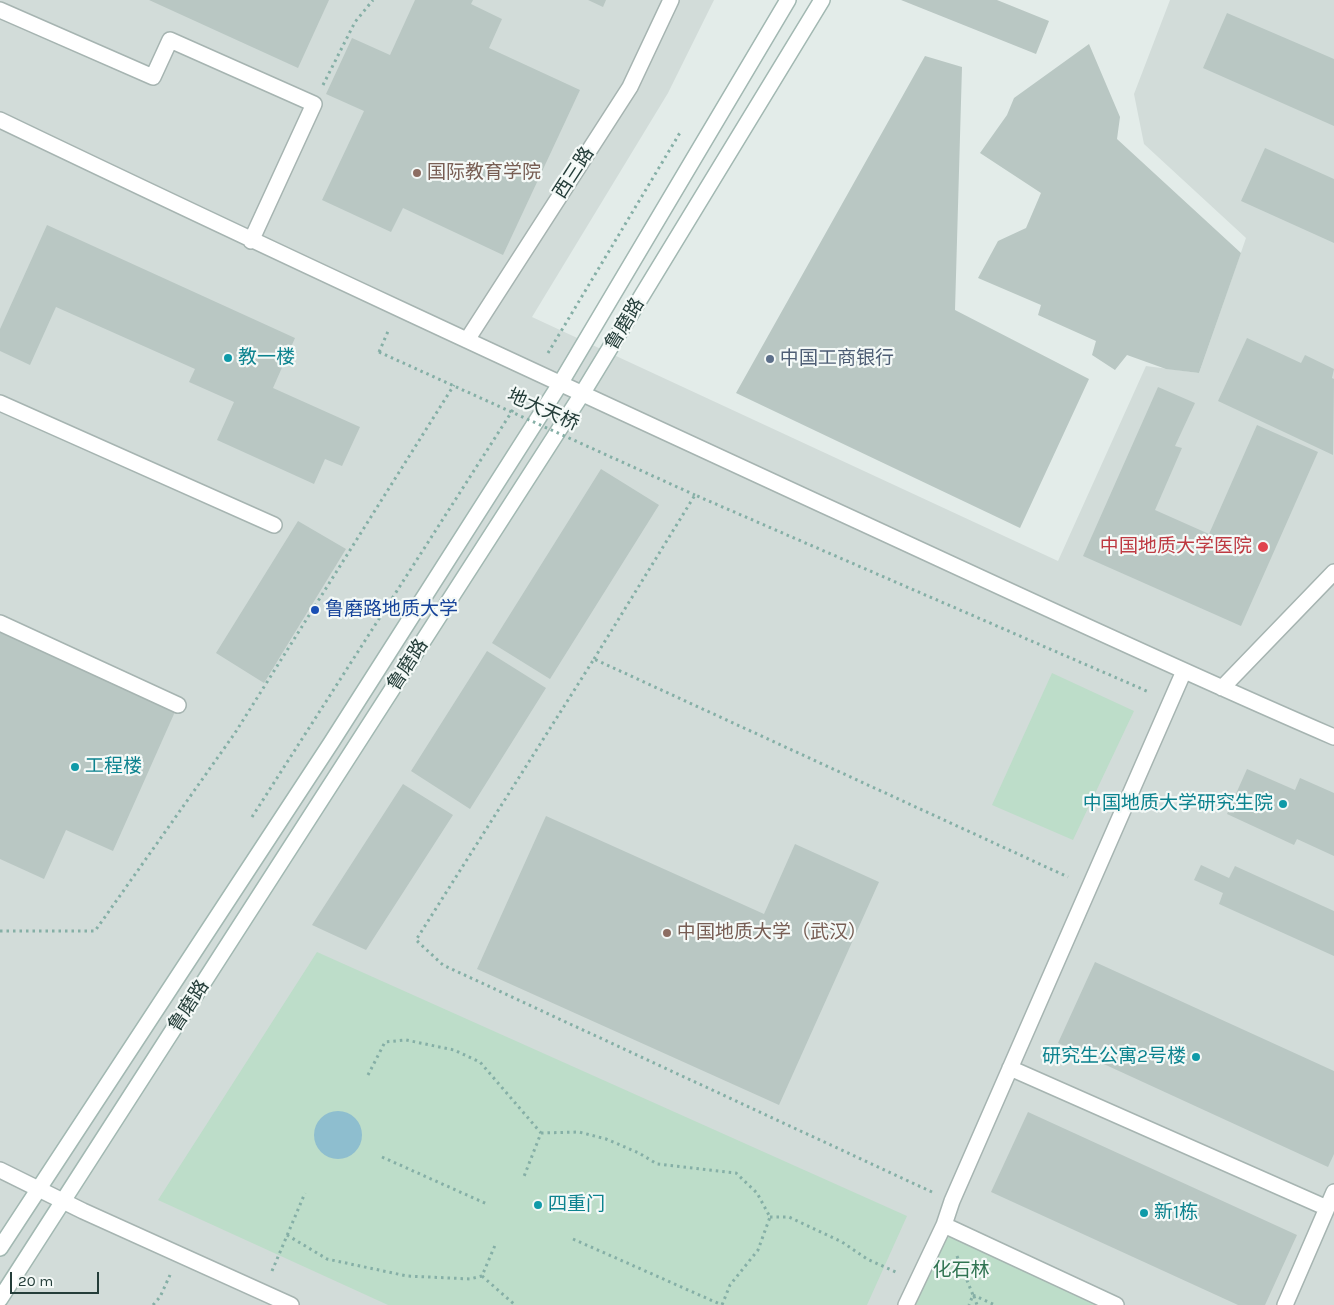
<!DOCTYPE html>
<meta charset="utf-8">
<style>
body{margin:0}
#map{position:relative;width:1334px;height:1305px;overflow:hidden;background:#e3ece9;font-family:Karla,sans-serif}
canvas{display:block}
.scale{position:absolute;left:10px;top:1272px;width:89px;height:22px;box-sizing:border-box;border:2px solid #243d39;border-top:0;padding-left:6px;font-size:15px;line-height:18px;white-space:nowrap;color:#243d39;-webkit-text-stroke:4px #f4f9f7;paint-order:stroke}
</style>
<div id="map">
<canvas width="1334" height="1305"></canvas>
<div class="scale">20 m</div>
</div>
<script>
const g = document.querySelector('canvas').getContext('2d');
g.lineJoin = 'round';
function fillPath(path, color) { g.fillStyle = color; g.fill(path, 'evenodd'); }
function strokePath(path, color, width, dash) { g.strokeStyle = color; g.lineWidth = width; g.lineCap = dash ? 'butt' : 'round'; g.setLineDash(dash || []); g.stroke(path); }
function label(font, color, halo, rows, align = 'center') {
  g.font = font + ' Karla,"Noto Sans SC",sans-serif'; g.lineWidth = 4.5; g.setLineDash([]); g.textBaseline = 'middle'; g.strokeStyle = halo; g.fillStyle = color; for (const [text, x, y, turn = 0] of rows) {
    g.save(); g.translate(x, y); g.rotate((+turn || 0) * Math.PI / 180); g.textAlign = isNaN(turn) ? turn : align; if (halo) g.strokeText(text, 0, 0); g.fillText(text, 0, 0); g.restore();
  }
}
fillPath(new Path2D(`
 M0,0H714L668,93L532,317L1058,561L1146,366L1199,373L1246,238L1144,144L1134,94L1170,0H1334V1305H0Z`), '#d2dcd9');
fillPath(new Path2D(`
 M1052,673L1134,711L1073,840L992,805Z
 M317,952L907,1216L867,1305H388L158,1200Z
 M944,1225L1116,1305H908Z`), '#bdddc9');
fillPath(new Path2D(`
 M314 1135a24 24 0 1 1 48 0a24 24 0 1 1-48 0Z`), '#8ebecf');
fillPath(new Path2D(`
 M149,0H329L298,68Z
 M415,0H473L471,4L502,19L489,48L580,90L503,255L403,208L391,232L322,200L364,111L326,94L352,38L390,55Z
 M588,0H606L603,7Z
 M901,0H997L1049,21L1036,54Z
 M1227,13L1334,59V126L1203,68Z
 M1089,44L1120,117L1117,139L1241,253L1199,373L1166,369L1127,355L1115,370L1092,355L1096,341L1038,315L1041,305L978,278L998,241L1026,228L1041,193L980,153L1007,115L1014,98Z
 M925,56L962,67L955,310L1089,379L1020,528L736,393Z
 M1265,148L1334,179V243L1241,201Z
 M47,225L295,338L273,388L360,427L342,466L325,459L314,484L217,440L234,402L189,382L195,369L56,307L30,365L0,351V329Z
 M1247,338L1301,363L1305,355L1334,369L1332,378L1334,379L1333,455L1218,401Z
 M1158,387L1195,403L1175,446L1182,448L1155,510L1209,534L1257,425L1318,452L1241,626L1083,556Z
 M601,469L659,505L550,679L492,643Z
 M298,521L346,549L264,683L216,653Z
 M0,625L178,705L113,851L66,830L44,879L0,859Z
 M487,651L546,688L470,809L411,771Z
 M1247,769L1295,790L1300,778L1334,793V856L1297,839L1294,845L1227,814Z
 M403,784L453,815L366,950L312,925Z
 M546,816L764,914L795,844L879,882L779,1105L477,969Z
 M1201,865L1229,878L1235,866L1334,911V956L1219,904L1223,893L1194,880Z
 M1095,962L1334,1071V1154L1328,1167L1058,1043Z
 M1028,1112L1297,1235L1265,1305H1238L991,1192Z`), '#b9c7c3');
const street = new Path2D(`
 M0,10L153,77L170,40L314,104L251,241
 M0,120C273,251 548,378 823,505C993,583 1162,663 1334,737
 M467,340L630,87L671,0
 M0,403L274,525
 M0,623L178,705
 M1222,688L1334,572
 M1010,1068L1327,1208
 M0,1170L83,1211L291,1305
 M944,1225L1116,1305
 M906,1305L944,1225L952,1201L1184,671
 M1285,1305L1334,1192`);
const secondary = new Path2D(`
 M0,1248L331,743L560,384L788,0
 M0,1299L582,394L822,0`);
strokePath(street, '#a6b4b1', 18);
strokePath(secondary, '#a2b8b2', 18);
strokePath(new Path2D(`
 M323,85L355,22L373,0
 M379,352L389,329
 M548,353L681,131
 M594,659L695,495L1149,692
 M252,817L525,391
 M0,931H95L235,733L454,385
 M368,1075L385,1042L406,1040L454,1050L480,1062L541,1133L523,1179
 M541,1133L579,1132L606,1139L639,1153L657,1164L736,1173L757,1193L770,1217L758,1250L730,1285L722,1305
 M382,1157L487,1204
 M932,1192L443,965L416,940L594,659L1068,877
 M770,1217H789L842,1242L867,1259L898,1273
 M287,1235L327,1259L407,1276L470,1279L482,1276L496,1243
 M573,1239L722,1305
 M957,1256L973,1295L969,1305
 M272,1271L305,1193
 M482,1276L515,1305
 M973,1295L995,1305
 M974,1296L977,1305
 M153,1305L160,1297L170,1275`), '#85afa6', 3, [2.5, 4]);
strokePath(street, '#fff', 15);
strokePath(secondary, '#fff', 15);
strokePath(new Path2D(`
 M379,352L695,495`), '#85afa6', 3, [2.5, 4]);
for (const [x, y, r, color] of [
 [417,173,5,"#8d6e63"],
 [228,358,5,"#0f9aa8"],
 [770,359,5,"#5c6f8a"],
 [1263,547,6,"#e0444e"],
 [315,610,5,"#1a4fb4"],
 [75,767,5,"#0f9aa8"],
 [1283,804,5,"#0f9aa8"],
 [667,933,5,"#8d6e63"],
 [1196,1057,5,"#0f9aa8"],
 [538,1205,5,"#0f9aa8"],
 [1144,1213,5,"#0f9aa8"]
]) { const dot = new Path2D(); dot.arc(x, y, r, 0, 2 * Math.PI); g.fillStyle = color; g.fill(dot); strokePath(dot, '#f4f9f7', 2); }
label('19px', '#785e54', '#f4f9f7', [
 ["国际教育学院",427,173],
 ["中国地质大学（武汉）",677,933]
], 'left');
label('19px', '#243d39', '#f4f9f7', [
 ["西三路",574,173,-57],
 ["鲁磨路",625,324,-59],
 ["地大天桥",543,410,24],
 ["鲁磨路",408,665,-57],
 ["鲁磨路",189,1006,-57]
]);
label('19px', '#0d838f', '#f4f9f7', [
 ["教一楼",238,358],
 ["工程楼",85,767],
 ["中国地质大学研究生院",1273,804,"right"],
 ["研究生公寓2号楼",1186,1057,"right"],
 ["四重门",548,1205],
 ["新1栋",1154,1213]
], 'left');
label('19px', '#4e5e75', '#f4f9f7', [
 ["中国工商银行",780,359]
], 'left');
label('19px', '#be3a42', '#f4f9f7', [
 ["中国地质大学医院",1252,547]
], 'right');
label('19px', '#164399', '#f4f9f7', [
 ["鲁磨路地质大学",325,610]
], 'left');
label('19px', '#2f7351', '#f4f9f7', [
 ["化石林",961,1271]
]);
</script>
